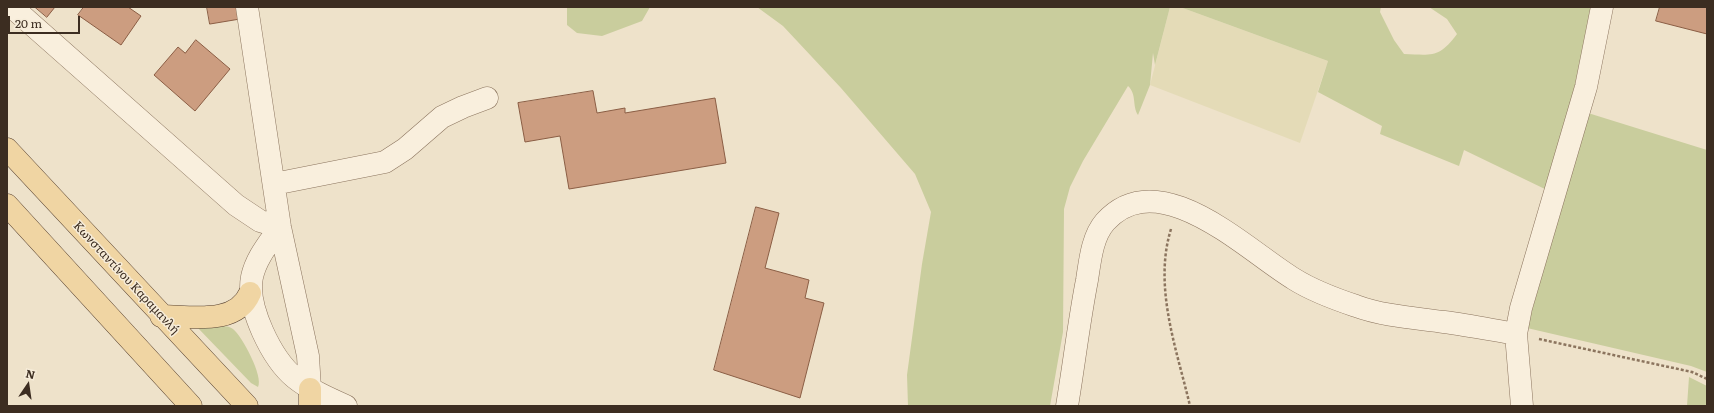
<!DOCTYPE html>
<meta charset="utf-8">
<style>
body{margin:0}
#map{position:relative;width:1714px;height:413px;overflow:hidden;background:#eee2ca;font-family:Literata,serif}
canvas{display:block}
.frame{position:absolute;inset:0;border:8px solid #3c2d21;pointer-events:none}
.north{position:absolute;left:8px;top:365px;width:40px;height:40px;-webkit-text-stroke:3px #f6ecd9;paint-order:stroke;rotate:13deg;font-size:11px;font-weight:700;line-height:16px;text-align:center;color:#3c2d21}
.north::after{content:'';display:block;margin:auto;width:14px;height:18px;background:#3c2d21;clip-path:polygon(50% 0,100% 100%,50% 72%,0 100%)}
.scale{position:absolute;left:8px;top:16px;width:72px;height:18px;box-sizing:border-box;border:2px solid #3c2d21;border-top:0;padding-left:5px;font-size:12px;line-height:14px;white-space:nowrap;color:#3c2d21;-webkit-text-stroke:3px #f6ecd9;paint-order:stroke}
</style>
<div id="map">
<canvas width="1714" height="413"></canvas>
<div class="frame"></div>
<div class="north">N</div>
<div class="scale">20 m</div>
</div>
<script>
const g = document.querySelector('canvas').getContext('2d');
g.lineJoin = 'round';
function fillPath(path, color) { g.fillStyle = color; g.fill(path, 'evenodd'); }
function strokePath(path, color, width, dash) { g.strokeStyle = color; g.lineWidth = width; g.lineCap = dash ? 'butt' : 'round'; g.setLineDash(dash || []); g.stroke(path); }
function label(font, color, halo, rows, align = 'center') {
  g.font = font + ' Literata,serif'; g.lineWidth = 3; g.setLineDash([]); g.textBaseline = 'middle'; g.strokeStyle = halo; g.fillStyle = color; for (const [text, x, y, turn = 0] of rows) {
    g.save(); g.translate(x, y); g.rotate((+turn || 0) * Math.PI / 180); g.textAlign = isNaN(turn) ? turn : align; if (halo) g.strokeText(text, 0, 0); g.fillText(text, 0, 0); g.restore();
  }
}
fillPath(new Path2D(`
 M1170,7H1180L1328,61L1300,143L1150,85Z`), '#e4dbb7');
fillPath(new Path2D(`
 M567,7H650L642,21L602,36L577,33L567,25Z
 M757,7H1170L1155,65L1153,53L1150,85L1138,115C1132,106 1137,94 1128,86L1083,161L1070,187L1064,209L1063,332L1050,406H908L907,375L922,264L931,212L915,174L841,88L783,26Z
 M1180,7H1381L1380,12L1394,40L1404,54C1433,55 1439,58 1457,34L1447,19L1429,7H1594L1549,191L1464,150L1459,166L1380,134L1382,126L1318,92L1328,61Z
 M1588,113L1707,150V372L1691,366L1527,328Z
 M212,325C218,326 228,325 233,329C242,336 264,377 258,387L251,383L196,326Z
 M1689,377L1707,386V406H1687Z`), '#c9cd9d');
const building = new Path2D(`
 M35,7H55L47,17Z
 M84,7H128L141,16L121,45L78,15Z
 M207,7H238L240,19L210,24Z
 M1660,7H1707V34L1656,21Z
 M196,40L230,69L195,111L154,75L178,47L185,53Z
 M593,91L597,113L625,108V113L715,98L726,163L569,189L560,136L525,142L518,103Z
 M756,207L779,213L765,268L809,280L805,298L824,303L800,398L714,370Z`);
fillPath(building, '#cc9d80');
strokePath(building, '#8a5d44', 1);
const minor = new Path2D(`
 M12,7L236,205L260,221L280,227
 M247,7L280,227L308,356L310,389
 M274,184L385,162L405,149L442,117L463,107L487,98
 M280,227C269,243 256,258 252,277C246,307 272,359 295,378C310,390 328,398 346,406
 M1067,406C1074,364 1079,321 1087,280C1090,261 1092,237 1105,222C1159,162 1246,250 1294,279C1313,291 1335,299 1356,306C1383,316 1415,318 1444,322C1468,325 1492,330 1516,334
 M1522,406L1516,334L1521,308L1586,87L1602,7`);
const major = new Path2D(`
 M7,149L247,406
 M7,205L191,406
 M161,316C191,316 236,326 250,293
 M310,389V406`);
strokePath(minor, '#8b745e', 23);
strokePath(major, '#594332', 23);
strokePath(new Path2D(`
 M1171,229C1153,287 1177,350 1190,406
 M1539,339L1692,372L1707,379`), '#8b745e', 2.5, [3, 2]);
strokePath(minor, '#f9efdd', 22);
strokePath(major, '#f0d5a3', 22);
label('12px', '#3c2d21', '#f6ecd9', [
 ["Κωνσταντίνου Καραμανλή",126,278,47]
]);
</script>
